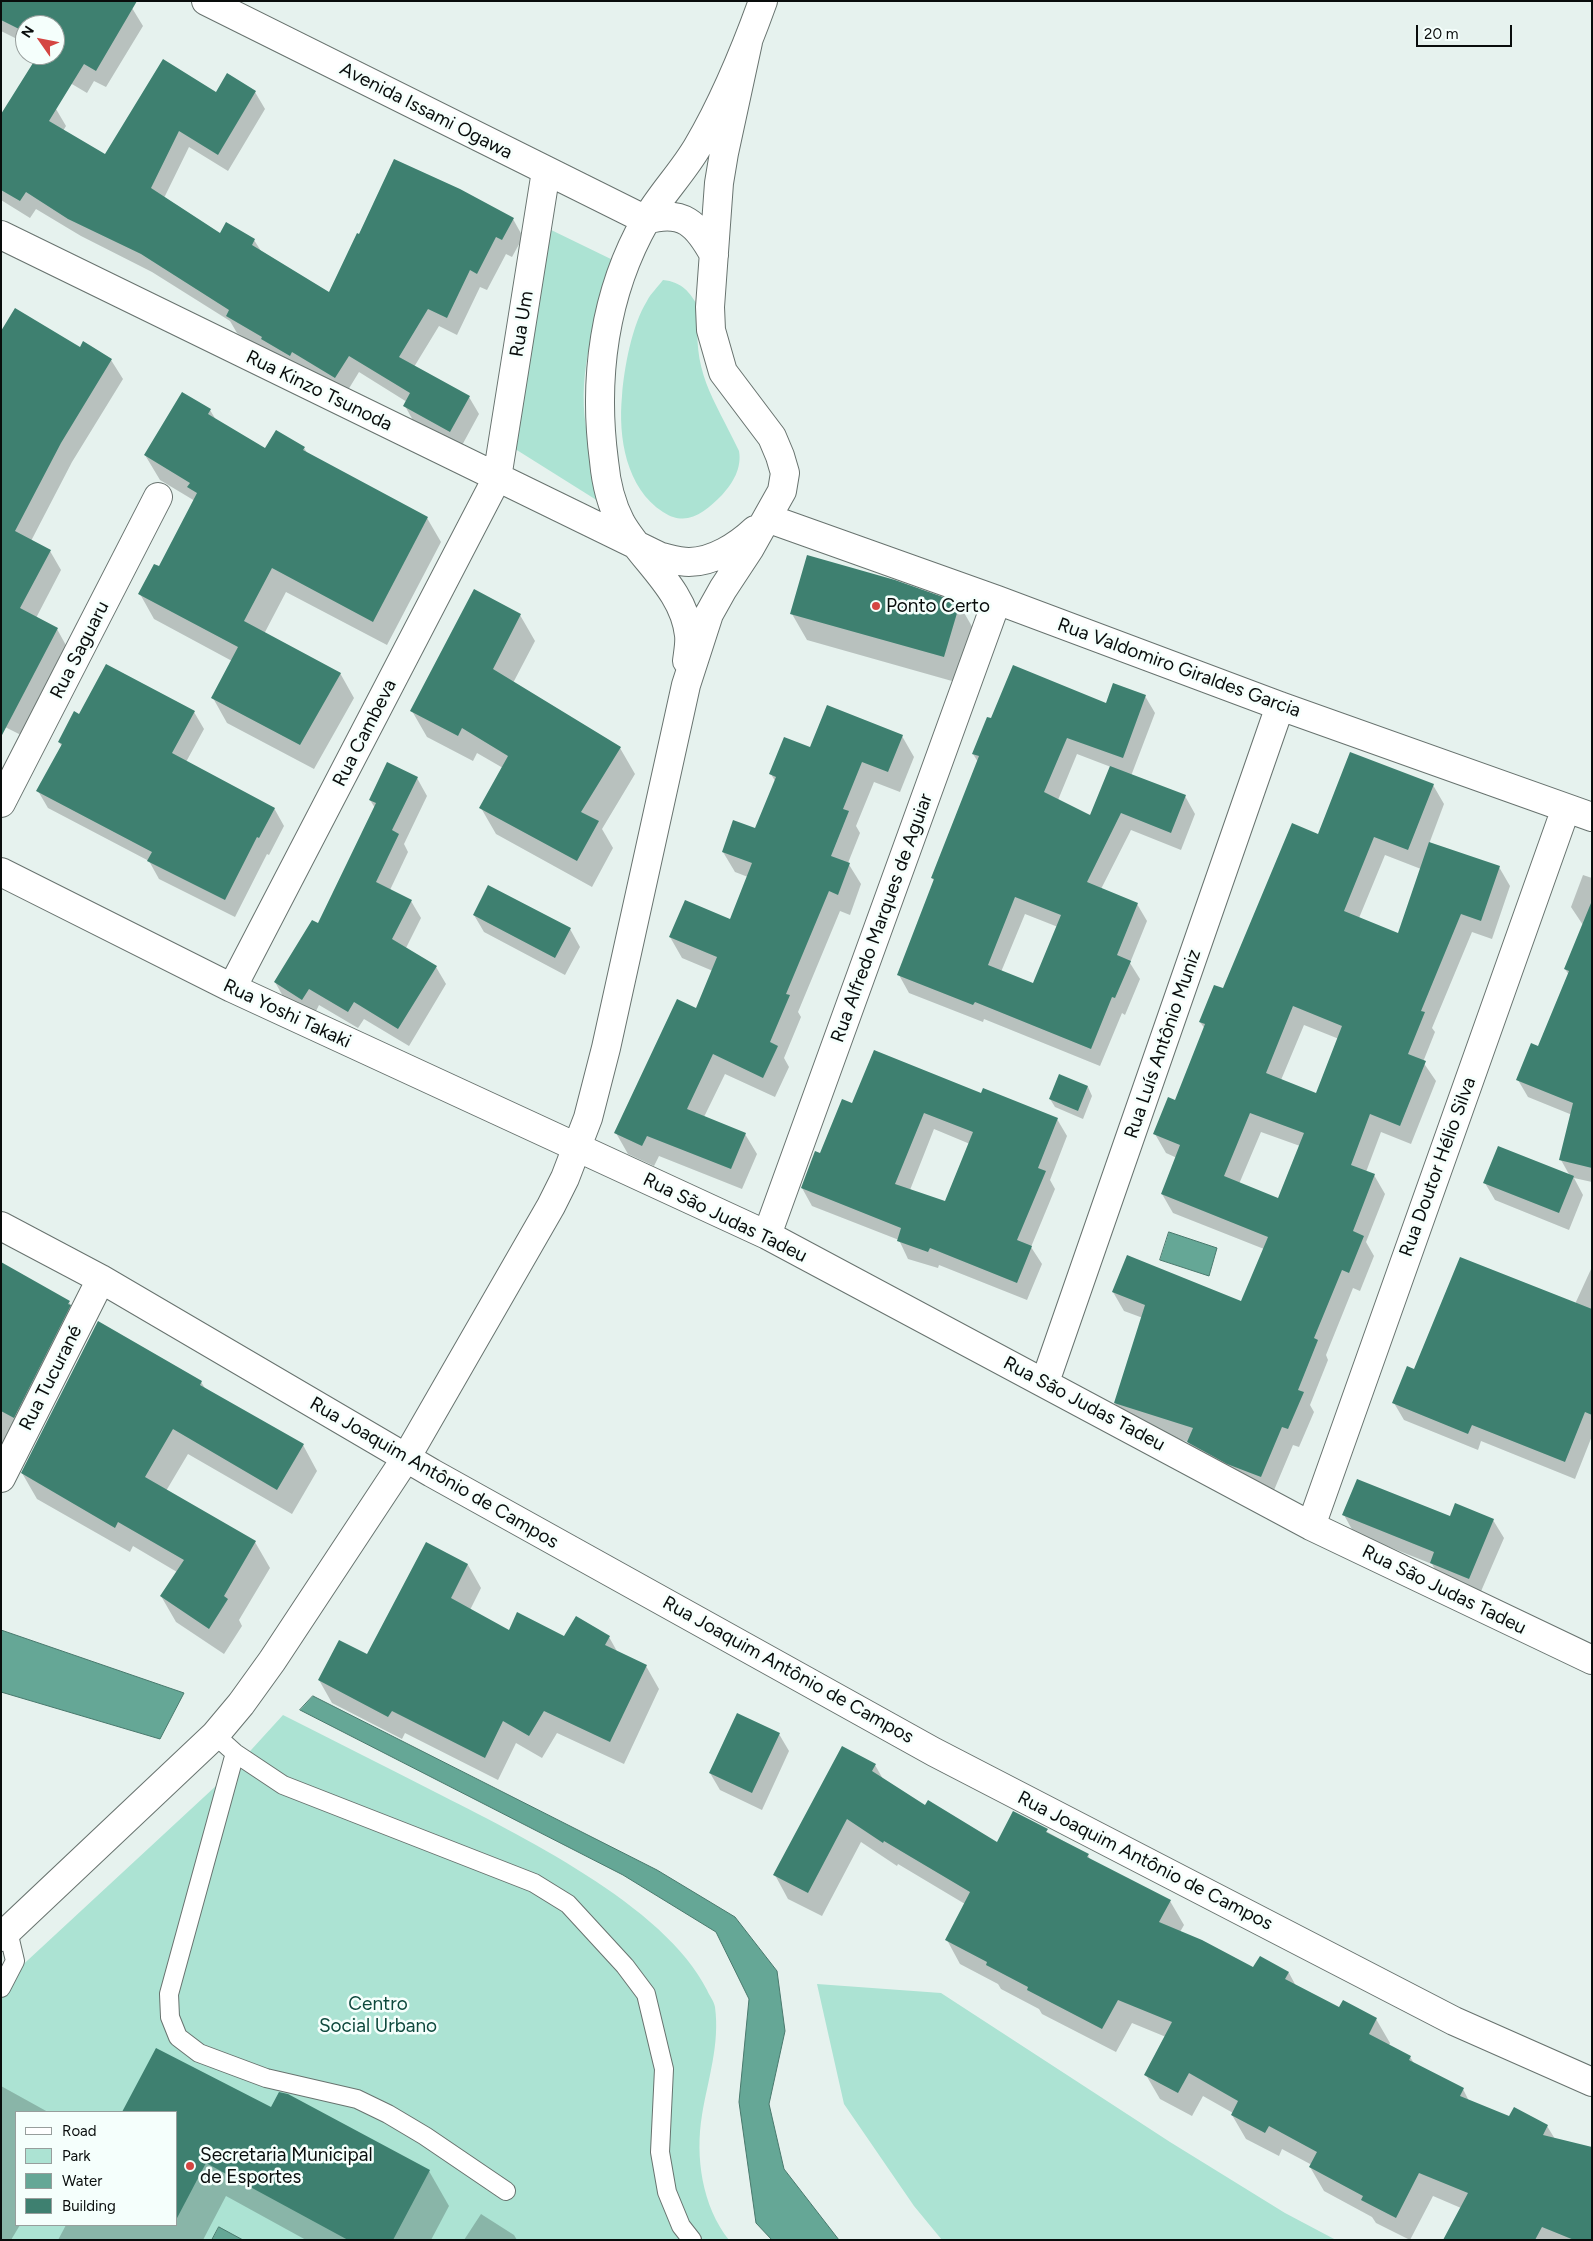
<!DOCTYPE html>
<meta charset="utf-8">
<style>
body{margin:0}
#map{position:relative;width:1593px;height:2241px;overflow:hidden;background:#e6f2ee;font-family:Figtree,sans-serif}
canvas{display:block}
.frame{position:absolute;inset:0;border:2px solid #090d0c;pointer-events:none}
.legend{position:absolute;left:15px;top:2111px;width:162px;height:115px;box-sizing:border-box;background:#f5fffc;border:1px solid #979e9c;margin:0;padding:6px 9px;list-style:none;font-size:15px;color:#090d0c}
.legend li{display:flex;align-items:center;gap:10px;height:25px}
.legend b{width:25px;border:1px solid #979e9c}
.north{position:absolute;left:15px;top:15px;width:50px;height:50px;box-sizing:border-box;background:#f5fffc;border:1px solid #979e9c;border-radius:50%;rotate:303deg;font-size:14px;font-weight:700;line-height:20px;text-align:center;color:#090d0c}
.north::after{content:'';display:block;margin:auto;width:18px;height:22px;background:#d44542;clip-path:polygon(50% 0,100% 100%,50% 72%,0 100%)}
.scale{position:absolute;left:1416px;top:25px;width:96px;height:22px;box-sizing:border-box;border:2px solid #090d0c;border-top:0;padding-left:6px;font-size:15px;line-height:18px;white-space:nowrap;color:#090d0c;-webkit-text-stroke:4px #f5fffc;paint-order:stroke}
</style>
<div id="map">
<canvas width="1593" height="2241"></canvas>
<div class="frame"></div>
<ul class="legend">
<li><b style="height:6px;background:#fff"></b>Road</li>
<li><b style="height:14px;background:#ace3d3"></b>Park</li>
<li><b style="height:14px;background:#65a796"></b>Water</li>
<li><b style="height:14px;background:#3e8070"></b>Building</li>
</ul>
<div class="north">N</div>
<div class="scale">20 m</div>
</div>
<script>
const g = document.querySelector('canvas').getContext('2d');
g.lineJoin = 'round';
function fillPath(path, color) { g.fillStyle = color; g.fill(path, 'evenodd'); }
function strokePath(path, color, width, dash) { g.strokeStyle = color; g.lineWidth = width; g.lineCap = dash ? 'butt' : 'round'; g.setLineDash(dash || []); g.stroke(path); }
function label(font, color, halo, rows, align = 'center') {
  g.font = font + ' Figtree,sans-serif'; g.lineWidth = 5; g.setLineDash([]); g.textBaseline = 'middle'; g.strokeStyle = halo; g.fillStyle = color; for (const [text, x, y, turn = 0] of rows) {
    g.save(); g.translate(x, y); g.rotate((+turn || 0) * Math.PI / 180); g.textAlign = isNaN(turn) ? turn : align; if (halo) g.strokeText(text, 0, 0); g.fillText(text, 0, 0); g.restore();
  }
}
fillPath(new Path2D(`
 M545,227L617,262C596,314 577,370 586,427C590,454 599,480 606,506L512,447Z
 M663,280C682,282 690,292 699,308C691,372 713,396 739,451C742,468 733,483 722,495C705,512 687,528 663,512C626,488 618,437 622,396C624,368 632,325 647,301C651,293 658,287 663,280Z
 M283,1715C333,1740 384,1766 435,1792C517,1834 665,1905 707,1990C709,1995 714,2001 715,2007C720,2044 708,2079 702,2115C695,2157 702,2206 729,2240H1V1985L231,1772ZM16,2112H176V2225H16Z
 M817,1984L941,1993L1170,2142L1285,2213L1336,2240H942L914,2206L844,2104Z`), '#ace3d3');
const water = new Path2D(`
 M1169,1232L1217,1248L1209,1276L1160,1260Z
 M1,1630L184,1693L160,1739L1,1692Z
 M313,1696L657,1870L735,1917L777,1971L785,2031L769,2104L784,2169L839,2240H772L756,2223L739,2102L749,1999L716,1932L623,1875L300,1710Z
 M219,2227L243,2240H212Z`);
fillPath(water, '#65a796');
strokePath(water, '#49796d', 1);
fillPath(new Path2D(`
 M1,1L132,8L143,26L106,87L94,81L87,93L50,71L41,55H55V25H25V43L1,31Z
 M255,92L265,109L228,171L189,147L164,198L220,234L254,240L261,251L330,294L513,219L523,237L512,257L506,254L487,290L480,287L457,335L439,326L414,367L469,397L479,414L460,449L415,424L405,406L407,402L359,372L345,395L237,333L230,321L152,272L81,236L36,209L30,218L1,200V114L56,109L66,126L63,131L106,156L217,93Z
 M1,334L80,349L111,360L123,379L72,462L31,541L50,551L61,570L36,618L57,629L68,649L23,736L1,725Z
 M183,394L210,410L216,420L266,449L304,448L308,454L427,518L441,542L387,645L286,592L264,634L340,673L354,698L314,769L227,723L213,698L232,661L154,619L140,594L160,568L195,501L160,480L145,455Z
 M959,604L974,630L959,683L807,640L792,614Z
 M520,615L535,641L513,683L620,748L635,774L602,829L613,848L592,887L496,834L481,808L503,768L477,753L473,761L427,737L412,711Z
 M1145,696L1155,713L1131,776L1185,796L1195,814L1181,850L1131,830L1101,889L1137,904L1147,921L1130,963L1140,979L1125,1015L1122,1013L1100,1066L984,1019L983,1022L909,993L899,975L935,882L932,878L978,762L973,754L1107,704ZM1077,754L1111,767L1091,817L1058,800ZM1025,914L1058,927L1034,985L1001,972Z
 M194,712L204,729L186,762L274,808L284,826L269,855L267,854L235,917L159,879L149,861L48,808L38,791L62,747L59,742L80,715Z
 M902,736L914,757L900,792L874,782L856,826L860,833L848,863L861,884L850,915L840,911L798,1012L801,1017L784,1058L789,1067L775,1097L725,1074L704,1117L745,1134L757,1154L742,1189L659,1156L654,1166L628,1154L616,1133L697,1010L713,971L682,958L670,937L731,920L748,877L735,872L723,852L756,829L775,781L771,774L811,749Z
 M417,778L427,796L404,844L408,852L390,890L411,901L421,918L406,948L436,967L446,984L409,1046L364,1019L358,1028L319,1005L313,1017L285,1000L275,982L319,925L375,808L370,800Z
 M1433,785L1444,804L1429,844L1499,867L1510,886L1492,939L1472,932L1432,1028L1435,1032L1423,1062L1436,1081L1411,1144L1381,1132L1366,1172L1374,1175L1385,1194L1366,1242L1374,1256L1360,1291L1353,1288L1326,1355L1328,1360L1310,1405L1314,1412L1299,1447L1293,1445L1272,1495L1200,1461L1188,1442L1126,1422L1115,1403L1143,1318L1124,1311L1113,1292L1242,1303L1264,1249L1173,1213L1162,1194L1177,1158L1166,1153L1155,1134L1176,1101L1205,1029L1200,1022L1224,990L1319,835ZM1385,855L1421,869L1399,934L1359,918ZM1304,1025L1339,1039L1317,1094L1281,1080ZM1261,1132L1300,1146L1279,1199L1239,1184Z
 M1583,875L1592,878V1123L1528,1097L1518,1080L1539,1048L1569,975L1565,969L1583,925L1571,907Z
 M474,915L570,929L580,947L565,975L484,932Z
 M1060,1076L1088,1087L1092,1096L1083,1119L1055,1107L1050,1099Z
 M981,1094L1057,1119L1067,1136L1050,1180L1055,1189L1031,1247L1042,1264L1027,1300L939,1265L938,1268L908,1259L899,1240L812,1206L802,1188L821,1154L853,1104ZM934,1129L970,1144L946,1202L910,1190Z
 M1592,1124V1182L1574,1178L1583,1195L1569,1230L1495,1200L1485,1183L1570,1176L1561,1160Z
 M1,1263L69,1302L84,1328L1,1478Z
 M1592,1267V1436L1575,1479L1481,1441L1478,1450L1404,1420L1394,1403L1415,1370L1575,1304Z
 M201,1382L206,1390L303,1445L317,1471L292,1514L188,1454L166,1491L255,1542L270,1568L239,1620L242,1626L224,1654L176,1622L161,1596L177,1572L133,1546L130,1552L37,1499L22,1473Z
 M1456,1505L1493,1520L1504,1538L1479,1596L1441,1580L1432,1564L1354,1533L1344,1515L1450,1517Z
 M426,1544L468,1565L481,1588L470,1610L509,1632L565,1638L609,1637L618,1653L646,1666L659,1689L624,1764L557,1733L542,1758L516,1743L498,1780L405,1733L402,1739L332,1703L319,1680L367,1656Z
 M779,1734L789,1751L762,1810L720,1790L710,1773Z
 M875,1765L883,1779L925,1807L997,1844L1014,1813L1088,1855L1090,1860L1170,1901L1184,1925L1180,1932L1254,1969L1289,1973L1296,1986L1340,2009L1343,2002L1376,2019L1390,2043L1389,2046L1410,2057L1415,2065L1463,2089L1469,2101L1509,2118L1547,2126L1555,2139L1592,2240H1448L1461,2208L1433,2196L1410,2240L1376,2223L1372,2217L1324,2191L1310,2167L1312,2165L1282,2149L1279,2156L1246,2139L1232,2115L1233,2113L1203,2096L1192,2116L1160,2099L1146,2075L1166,2037L1132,2023L1116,2052L1042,2014L1039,2009L1001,1989L998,1984L960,1964L947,1940L965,1904L898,1864L897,1866L861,1842L822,1916L788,1899L775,1875Z
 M156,2049L271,2108L429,2171L449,2206L431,2240H306L226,2196L203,2240H58L66,2225H176V2112H124Z
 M1,2086L48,2112H16V2225H20L11,2240H1Z
 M481,2214L514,2235L517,2240H464Z`), '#0003');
fillPath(new Path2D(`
 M1,1H137L96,71L84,64L49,121L105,154L163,59L216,92L227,73L256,91L218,155L179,131L151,188L220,233L226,222L255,239L252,245L329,292L357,233L359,234L394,159L460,189L514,218L502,240L496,237L477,274L470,270L447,318L428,309L399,357L470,396L450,432L403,406L410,393L349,356L335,378L292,352L290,356L261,339L262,337L226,316L229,310L141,254L68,219L26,192L20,201L1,190V114L38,55H55V25H25V32L1,20Z
 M15,308L80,347L83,341L112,359L61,443L15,531L51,550L20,608L58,628L1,737V331Z
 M182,392L211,409L208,414L265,448L276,430L305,447L303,450L428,517L373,622L272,568L244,621L341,673L300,745L211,698L238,647L138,594L154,564L159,566L197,493L187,487L190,483L144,455Z
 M807,555L895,580L960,603L944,657L790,614Z
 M474,589L521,614L493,669L621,747L581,812L599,821L577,861L479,808L508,756L462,728L458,736L410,711Z
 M106,664L195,711L172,753L275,808L259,838L257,837L225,900L147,861L152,852L36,791L62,744L58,742L74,711L79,714Z
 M1013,665L1106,703L1113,683L1146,695L1123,758L1067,738L1044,792L1090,815L1110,766L1186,795L1171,833L1121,813L1087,882L1138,903L1117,955L1131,961L1115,998L1112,997L1091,1049L975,1002L973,1005L897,975L934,879L931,878L979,756L972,754L987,717L991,718ZM1015,897L1061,915L1033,983L988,965Z
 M827,705L903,735L888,772L862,762L843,809L849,811L831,856L850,863L838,895L829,891L786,994L790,995L770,1042L778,1046L763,1078L713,1054L687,1109L746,1133L731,1169L647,1136L642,1146L614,1133L677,999L696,1008L717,957L669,937L685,900L730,919L752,863L722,852L733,820L755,828L776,777L769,774L784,737L810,747Z
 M1350,752L1434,784L1408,850L1374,837L1344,911L1398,933L1429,842L1500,866L1481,921L1461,914L1421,1011L1425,1012L1408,1054L1426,1061L1400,1126L1370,1114L1351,1165L1375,1174L1353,1231L1364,1236L1349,1273L1342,1270L1314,1338L1318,1340L1298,1390L1304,1392L1288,1429L1282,1427L1261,1477L1227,1464L1187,1442L1193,1428L1114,1403L1145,1305L1112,1292L1127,1255L1241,1301L1268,1237L1161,1194L1180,1145L1153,1134L1168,1097L1175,1100L1205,1024L1199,1022L1214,985L1223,988L1292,823L1318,834ZM1293,1006L1342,1026L1316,1093L1266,1073ZM1250,1113L1304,1133L1278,1198L1224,1176Z
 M387,762L418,777L392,830L399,834L376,882L412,900L392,939L437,966L398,1029L354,1002L348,1012L309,989L302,1000L274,982L312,920L318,923L376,803L369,800Z
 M488,885L571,928L555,958L473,915Z
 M1591,903H1592V1168L1559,1160L1573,1103L1516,1080L1531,1043L1538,1046L1569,971L1564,969Z
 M874,1050L981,1093L983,1088L1058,1118L1038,1168L1046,1171L1017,1240L1032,1246L1017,1283L930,1248L928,1252L897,1241L901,1228L801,1188L815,1151L820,1153L842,1099L852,1103ZM924,1113L973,1132L945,1201L895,1184Z
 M1059,1074L1088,1086L1078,1111L1049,1099Z
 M1498,1146L1574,1176L1559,1213L1483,1183Z
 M1460,1257L1592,1309V1415L1585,1412L1565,1462L1472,1425L1468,1434L1392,1403L1407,1366L1414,1369Z
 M1,1262L70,1301L68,1304L71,1305L14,1418L1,1411Z
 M98,1321L202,1381L200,1385L304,1444L277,1490L173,1429L145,1477L256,1541L224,1596L228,1599L209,1629L160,1596L184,1560L118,1522L115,1528L21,1473Z
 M1357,1479L1450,1516L1455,1503L1494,1519L1469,1579L1430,1563L1434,1552L1342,1515Z
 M426,1542L468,1564L451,1598L509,1630L517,1612L564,1636L576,1616L610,1636L605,1645L647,1665L610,1742L544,1711L529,1736L503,1721L485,1758L392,1711L388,1717L318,1680L339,1640L367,1654Z
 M737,1713L780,1733L752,1793L709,1773Z
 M842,1746L876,1764L872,1771L925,1805L928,1800L997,1842L1013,1811L1048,1829L1046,1832L1089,1854L1087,1857L1171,1900L1159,1922L1202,1940L1253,1967L1260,1956L1289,1972L1285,1979L1339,2007L1343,2000L1377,2018L1369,2034L1411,2056L1409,2060L1464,2088L1460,2096L1509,2116L1514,2107L1548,2125L1543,2135L1592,2147V2240H1574L1542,2227L1535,2240H1443L1468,2193L1419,2173L1396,2218L1361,2200L1363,2196L1309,2167L1317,2152L1269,2126L1265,2133L1231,2115L1238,2101L1189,2073L1178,2093L1144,2075L1172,2022L1118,2000L1102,2029L1027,1990L1028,1987L986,1965L987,1962L945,1940L970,1892L884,1841L883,1843L847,1819L808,1893L773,1875Z
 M156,2048L271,2107L279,2092L288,2094L430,2170L393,2240H348L206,2163L176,2220V2112H122Z`), '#3e8070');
const service = new Path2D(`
 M215,1735L235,1753L283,1785L534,1883L568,1904L625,1966L646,1994L664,2069L660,2152L667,2192L681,2226L692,2240
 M235,1753L169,1994L170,2017L178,2037L199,2053L266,2078L357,2099L388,2114L425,2136L506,2191
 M1,1988L15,1961L8,1931`);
const minor = new Path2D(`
 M206,1L646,220
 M646,220C683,209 697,224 714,255
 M1,235L661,557C670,559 680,562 689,562C713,562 738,546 755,530
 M767,518L997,600L1280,706L1592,817
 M687,661C688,653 690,643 689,635C684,589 642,560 621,523C611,504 606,483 604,461C593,379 604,293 646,220C661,194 683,172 698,146C725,100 745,51 763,1
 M1,803L158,497
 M1,872L232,988L767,1235L1311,1526L1592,1660
 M232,988L497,478L546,171
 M1,1226L101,1279L432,1473L934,1752L1454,2021L1592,2082
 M767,1235L997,600
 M1045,1382L1280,706
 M1,1478L101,1279
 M1311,1526L1566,808
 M1,1937L215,1735L241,1704L272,1661L406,1458L551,1206L565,1178L588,1118L606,1048L686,685L709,614L723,589L750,548L782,491L785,473L780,456L772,437L723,372L711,330L710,307L719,183L724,153L748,42`);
strokePath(service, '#68736f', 20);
strokePath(minor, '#68736f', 30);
strokePath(service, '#fff', 18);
strokePath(minor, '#fff', 28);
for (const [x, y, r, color] of [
 [876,606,5,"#d44542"],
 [190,2166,5,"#d44542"]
]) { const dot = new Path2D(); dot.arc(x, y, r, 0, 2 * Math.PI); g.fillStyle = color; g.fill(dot); strokePath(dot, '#f5fffc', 2); }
label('19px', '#090d0c', '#f5fffc', [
 ["Avenida Issami Ogawa",426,111,27],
 ["Rua Um",522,324,-81],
 ["Rua Kinzo Tsunoda",319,391,26],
 ["Rua Saguaru",80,650,-63],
 ["Rua Valdomiro Giraldes Garcia",1179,668,20],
 ["Rua Cambeva",365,733,-63],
 ["Rua Alfredo Marques de Aguiar",882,918,-70],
 ["Rua Yoshi Takaki",287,1014,25],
 ["Rua Luís Antônio Muniz",1163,1044,-71],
 ["Rua Doutor Hélio Silva",1438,1167,-70],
 ["Rua São Judas Tadeu",725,1218,26],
 ["Rua Tucurané",51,1378,-63],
 ["Rua São Judas Tadeu",1084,1404,28],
 ["Rua Joaquim Antônio de Campos",434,1473,30],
 ["Rua São Judas Tadeu",1444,1590,26],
 ["Rua Joaquim Antônio de Campos",788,1670,29],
 ["Rua Joaquim Antônio de Campos",1145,1861,27]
]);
label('19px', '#090d0c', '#f5fffc', [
 ["Ponto Certo",886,606],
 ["Secretaria Municipal",200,2155],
 ["de Esportes",200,2177]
], 'left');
label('19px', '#0e493d', '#f5fffc', [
 ["Centro",378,2004],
 ["Social Urbano",378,2026]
]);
</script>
